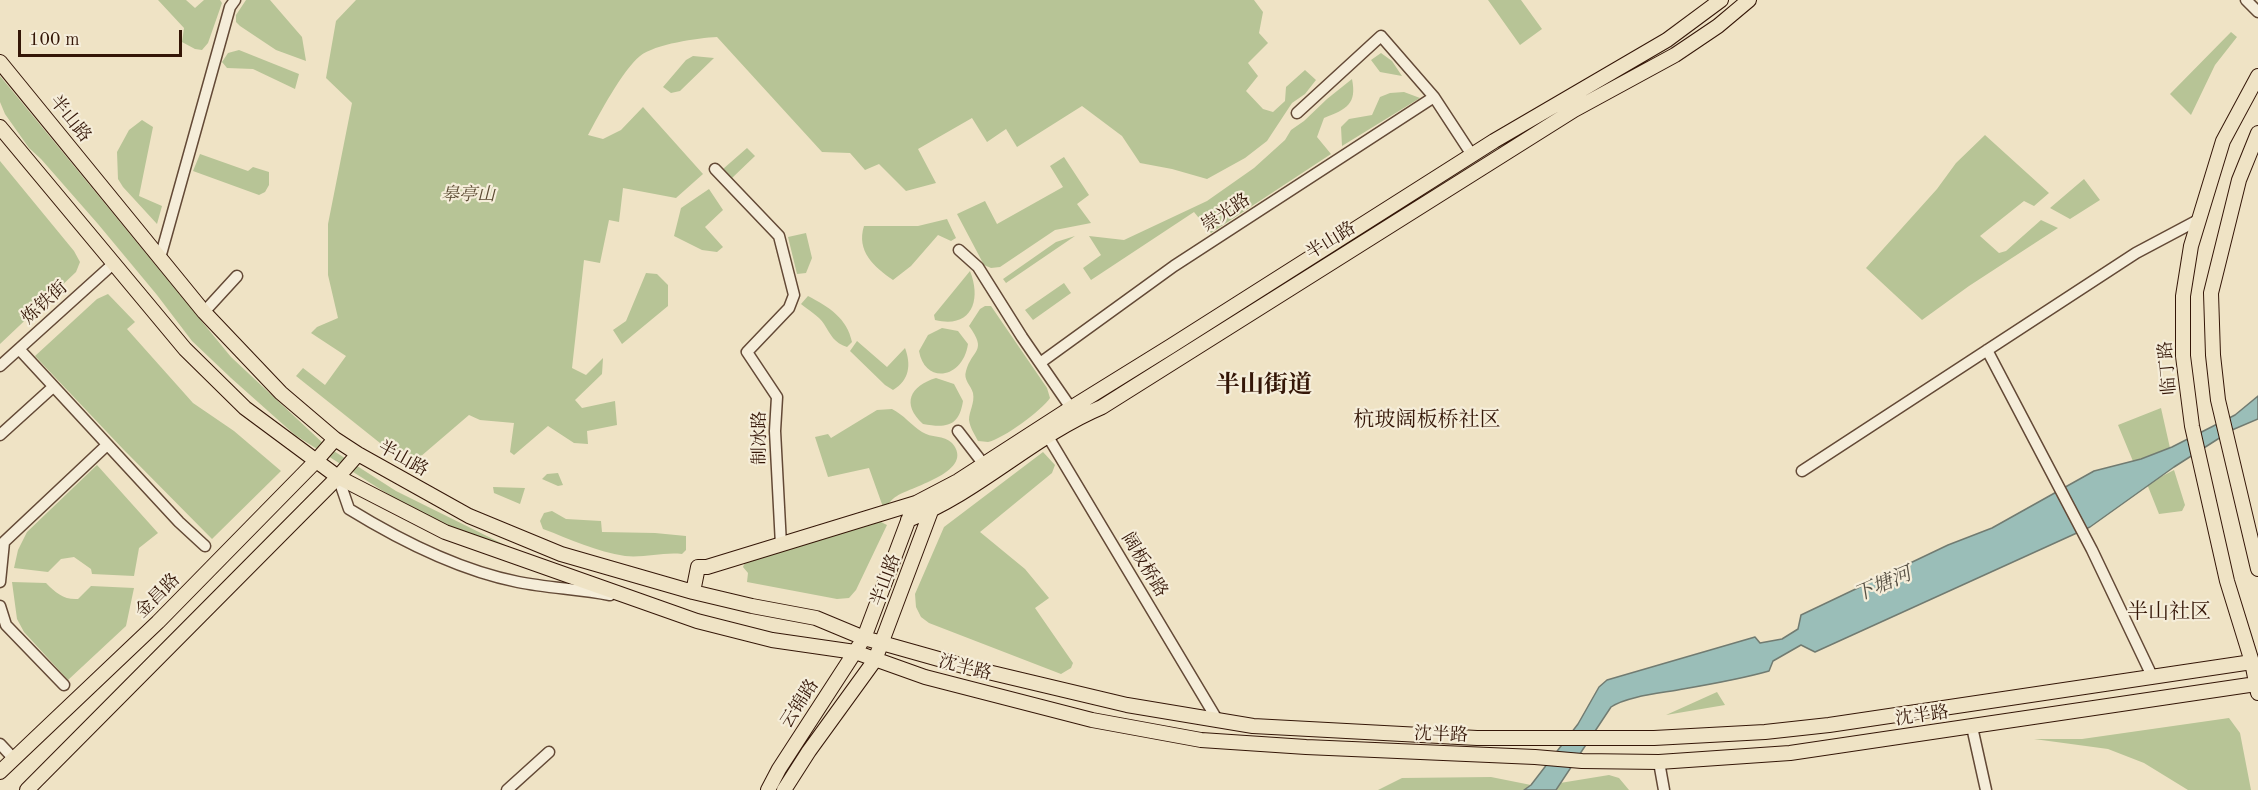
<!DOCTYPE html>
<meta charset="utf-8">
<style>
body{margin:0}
#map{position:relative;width:2258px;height:790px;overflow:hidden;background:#efe3c5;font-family:"Old Standard TT",serif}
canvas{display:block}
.scale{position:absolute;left:18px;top:30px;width:164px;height:27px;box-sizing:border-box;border:3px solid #341607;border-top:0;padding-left:8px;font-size:18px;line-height:21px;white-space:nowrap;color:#341607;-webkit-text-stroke:4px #f5edd9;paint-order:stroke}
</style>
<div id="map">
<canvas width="2258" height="790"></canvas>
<div class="scale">100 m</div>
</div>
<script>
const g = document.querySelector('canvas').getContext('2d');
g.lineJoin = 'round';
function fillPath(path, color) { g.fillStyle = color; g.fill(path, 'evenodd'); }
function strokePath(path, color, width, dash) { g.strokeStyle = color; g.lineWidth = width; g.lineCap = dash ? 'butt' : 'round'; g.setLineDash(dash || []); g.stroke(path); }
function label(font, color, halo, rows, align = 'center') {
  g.font = font + ' "Old Standard TT","Noto Serif SC",serif'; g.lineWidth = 4.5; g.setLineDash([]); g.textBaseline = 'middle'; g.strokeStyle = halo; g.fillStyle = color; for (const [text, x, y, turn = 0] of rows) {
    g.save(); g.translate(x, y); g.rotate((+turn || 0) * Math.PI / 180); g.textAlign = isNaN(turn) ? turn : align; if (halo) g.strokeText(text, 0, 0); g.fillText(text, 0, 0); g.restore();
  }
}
fillPath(new Path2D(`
 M158,0H186L195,8L204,0H220L222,3L208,43L202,50L195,49L182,42L184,28Z
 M246,0H270L302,37L306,61L276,50L240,26L236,22V15Z
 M356,0H1254L1263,12L1259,33L1268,43L1248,63L1258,76L1246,91L1263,109L1273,112L1285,101L1286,87L1305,70L1316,80L1305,94L1292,103L1267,141L1245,158L1207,179L1172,169L1140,163L1122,136L1082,106L1017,147L1006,129L987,142L972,118L918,149L936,183L906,191L879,164L865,170L850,153L822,152L717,37C698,38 655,44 640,56C622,71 600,113 588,135L603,139L621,130L643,107L703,174L676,198L623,188L619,222L609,220L600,263L584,260L572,368L586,375L603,358L602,374L575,400L582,408L615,401L617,425L587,431L588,444L574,443L548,426L514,455L510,452L514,423L480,420L469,415L420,457L403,453L380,443L296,376L303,368L325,385L346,356L311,333L317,327L338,318L328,275V224L352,103L326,78L336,21Z
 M1488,0H1521L1542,29L1520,45Z
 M2231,32L2237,37L2215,65L2191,115L2170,94Z
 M239,50L299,74L295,89L253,69L227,68L222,62L228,53Z
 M1381,53L1392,61L1402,76L1380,72L1371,60Z
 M693,56L714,58L680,91L671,93L663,87L686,60Z
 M0,76L231,357L326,446L396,491L505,545L510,551L416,512L295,435L231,378L192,341L157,295L98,224L41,159L29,148L5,114L0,102Z
 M1352,79C1357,104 1347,109 1324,118L1317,137L1331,154L1211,233L1194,212L1091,280L1083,268L1101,255L1089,236L1124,240L1207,201L1254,168L1285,140L1291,130L1304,121L1327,99Z
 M1404,92L1420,98L1342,146L1341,127L1349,119L1372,115L1380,97L1390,93Z
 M142,120L153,127L139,196L162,206L157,224L123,187L118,179L117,152L129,130Z
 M1985,135L2049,193L2034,206L2024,201L1980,236L1999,253L2006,251L2041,220L2058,228L1969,286L1922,320L1866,268L1937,189L1956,163Z
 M747,148L755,156L732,178L723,169Z
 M200,154L248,171L253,167L269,172V185L265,192L259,195L193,171Z
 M1064,157L1089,195L1077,204L1091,223L1055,230L1000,267L991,268L984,265L957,214L985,201L997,224L1063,187L1050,166Z
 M0,161L74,251L80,262L76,272L0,344Z
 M2084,179L2100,200L2070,219L2050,208Z
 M709,189L723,210L705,227L723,247L717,252L702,250L674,236L681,208Z
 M947,219L956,238L951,241L938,235L911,266L893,280C874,267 856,251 864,226H918Z
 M806,233L812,258L806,273L797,274L788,237Z
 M1075,236L1006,283L1003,279L1056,242Z
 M970,271C982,301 971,329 935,320L934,315Z
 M646,273L657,274L668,285V306L622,344L613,330L626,321Z
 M1064,283L1071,293L1033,320L1025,310Z
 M108,294L135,322L127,329L193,403L234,431L281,471L212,539L123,449L35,356L97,299Z
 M808,296C829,307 847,318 852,342L847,347C834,343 831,335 824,324C819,316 808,310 801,304Z
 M985,306H991L1047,388L1050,398C1042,410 1003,439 988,442C985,442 982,441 978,441C975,435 970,428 969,420C969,411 975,403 973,393C971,385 963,380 966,371C972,349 988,352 969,326L980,309Z
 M942,328L958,331L968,344C963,379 925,385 919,351L928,335Z
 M857,341L887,367L905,348C911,364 910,380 893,390L885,385L850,351Z
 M936,378L954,384L963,401C959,427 946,428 923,424C901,404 910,386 936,378Z
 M2161,408L2170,448L2135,466L2118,425Z
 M892,409C904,415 911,425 922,432C931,438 944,435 952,443C976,471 913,486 897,496C891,499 889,505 883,507L869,468L828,477L815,437L828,434L831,438L877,410Z
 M1043,452L1055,465L1052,473L980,532L1025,569L1049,598L1035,608L1073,663L1071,668L1061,674L929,623L921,617L916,607L915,594L944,527Z
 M97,465L158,533L139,548L134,576L92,574L91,569L74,557L61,559L48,572L14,568L18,550L27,532Z
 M2174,470L2185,505L2182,511L2159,514L2147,484Z
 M558,473L563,485L558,486L542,479L547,474Z
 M493,487L525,488L520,504L494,493Z
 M552,511L566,519L601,521L602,532L655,533L686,536V550L682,554C663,552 644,558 625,556C597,552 570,539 543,529L540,521L544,513Z
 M875,519L887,525L856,590L849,598L837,599L747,582L748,573L743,567L746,560Z
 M12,582L46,583C56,593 64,600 78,599L91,586L134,588L126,626L68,680L24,632L17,619Z
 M1717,692L1725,705L1666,715Z
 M2229,718L2240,733L2251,790H2188L2144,763L2108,749L2034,739H2082Z
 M1609,775L1619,778L1629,790H1556L1560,783Z
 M1491,777L1531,785L1524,790H1378L1402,778Z`), '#b7c496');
const water = new Path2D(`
 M2258,396V419L2232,430L2174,467L2090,527L1815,652L1801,645L1773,661L1769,671C1741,679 1712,684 1683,689C1663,693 1627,696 1611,707L1556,790H1524L1531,785L1578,724L1599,687L1607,680L1755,637L1760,643L1782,639L1798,629L1801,615L1948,545L1992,528L2094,471L2141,459L2172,447L2235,415Z`);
fillPath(water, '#9abeb8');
strokePath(water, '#717b71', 1.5);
const minor = new Path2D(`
 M2246,0L2258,12
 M1297,113L1381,36L1434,97L1472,155
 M715,169L779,236L794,295L789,308L747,352L777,397L775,431L781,545
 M959,250L978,267L1022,337L1071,408
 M160,258L230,7L235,0
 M204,312L237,276
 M19,349L179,522L205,546
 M1987,350L2092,550L2152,676
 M1040,363L1174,266L1434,97
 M0,366L113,264
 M1044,430L1218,721
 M958,431L985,466
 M0,435L53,387
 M1802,471L2136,253L2200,219
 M338,477L349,509C401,541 458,570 518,582C548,588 579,589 610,595
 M0,582L4,542L107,445
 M0,606L6,625L64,685
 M1972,727L1986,790
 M0,744L14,759
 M1659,762L1664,790
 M507,790L549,752`);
const major = new Path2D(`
 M0,62L204,312L281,393L335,439L358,454L469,516L561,554L693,592L752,606L816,618L864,638L967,667L1127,705L1253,726L1477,738H1654L1765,732L1829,725L2252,662
 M2258,76L2223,141L2191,246L2183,296V356L2192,426L2227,581L2252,662L2258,693
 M0,127L185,349L245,408L338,477L445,532L697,621L772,640L855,652L925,677L1092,720L1201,740L1306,747L1535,757L1582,761L1659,762L1790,753L2256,684
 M2258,133L2239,180L2211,293L2213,355L2218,400L2258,569
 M908,520C978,493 1033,436 1102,407L1574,110L1675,55L1718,26L1749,0
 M693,592L698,567H707L916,503L958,481L1071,408L1171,346L1494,141L1667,40L1721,0
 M0,772L158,622L315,462L335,439
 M27,790L338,477L358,454
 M768,790L779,769L864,638L911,513
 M784,790L809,751L875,660L931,511L929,507`);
strokePath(minor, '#634936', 13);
strokePath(major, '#341607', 16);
strokePath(minor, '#f5edd9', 10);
strokePath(major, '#efe3c5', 14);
label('18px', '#341607', '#f5edd9', [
 ["半山路",70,119,51],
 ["崇光路",1226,213,-33],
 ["半山路",1331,241,-32],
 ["炼铁街",45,303,-42],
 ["临丁路",2168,368,-95],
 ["制冰路",760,438,-90],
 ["半山路",403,459,29],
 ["阔板桥路",1144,565,59],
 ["半山路",886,580,-70],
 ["金昌路",158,596,-45],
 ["沈半路",965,668,14],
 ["云锦路",800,704,-57],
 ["沈半路",1922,716,-8],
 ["沈半路",1441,735,2]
]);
label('italic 18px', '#5b4a32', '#f5edd9', [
 ["皋亭山",468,195]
]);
label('italic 20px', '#585145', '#f5edd9', [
 ["下塘河",1883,585,-23]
]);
label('21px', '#341607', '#f5edd9', [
 ["杭玻阔板桥社区",1427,420],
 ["半山社区",2169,612]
]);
label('bold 24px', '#341607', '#f5edd9', [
 ["半山街道",1264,386]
]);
</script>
